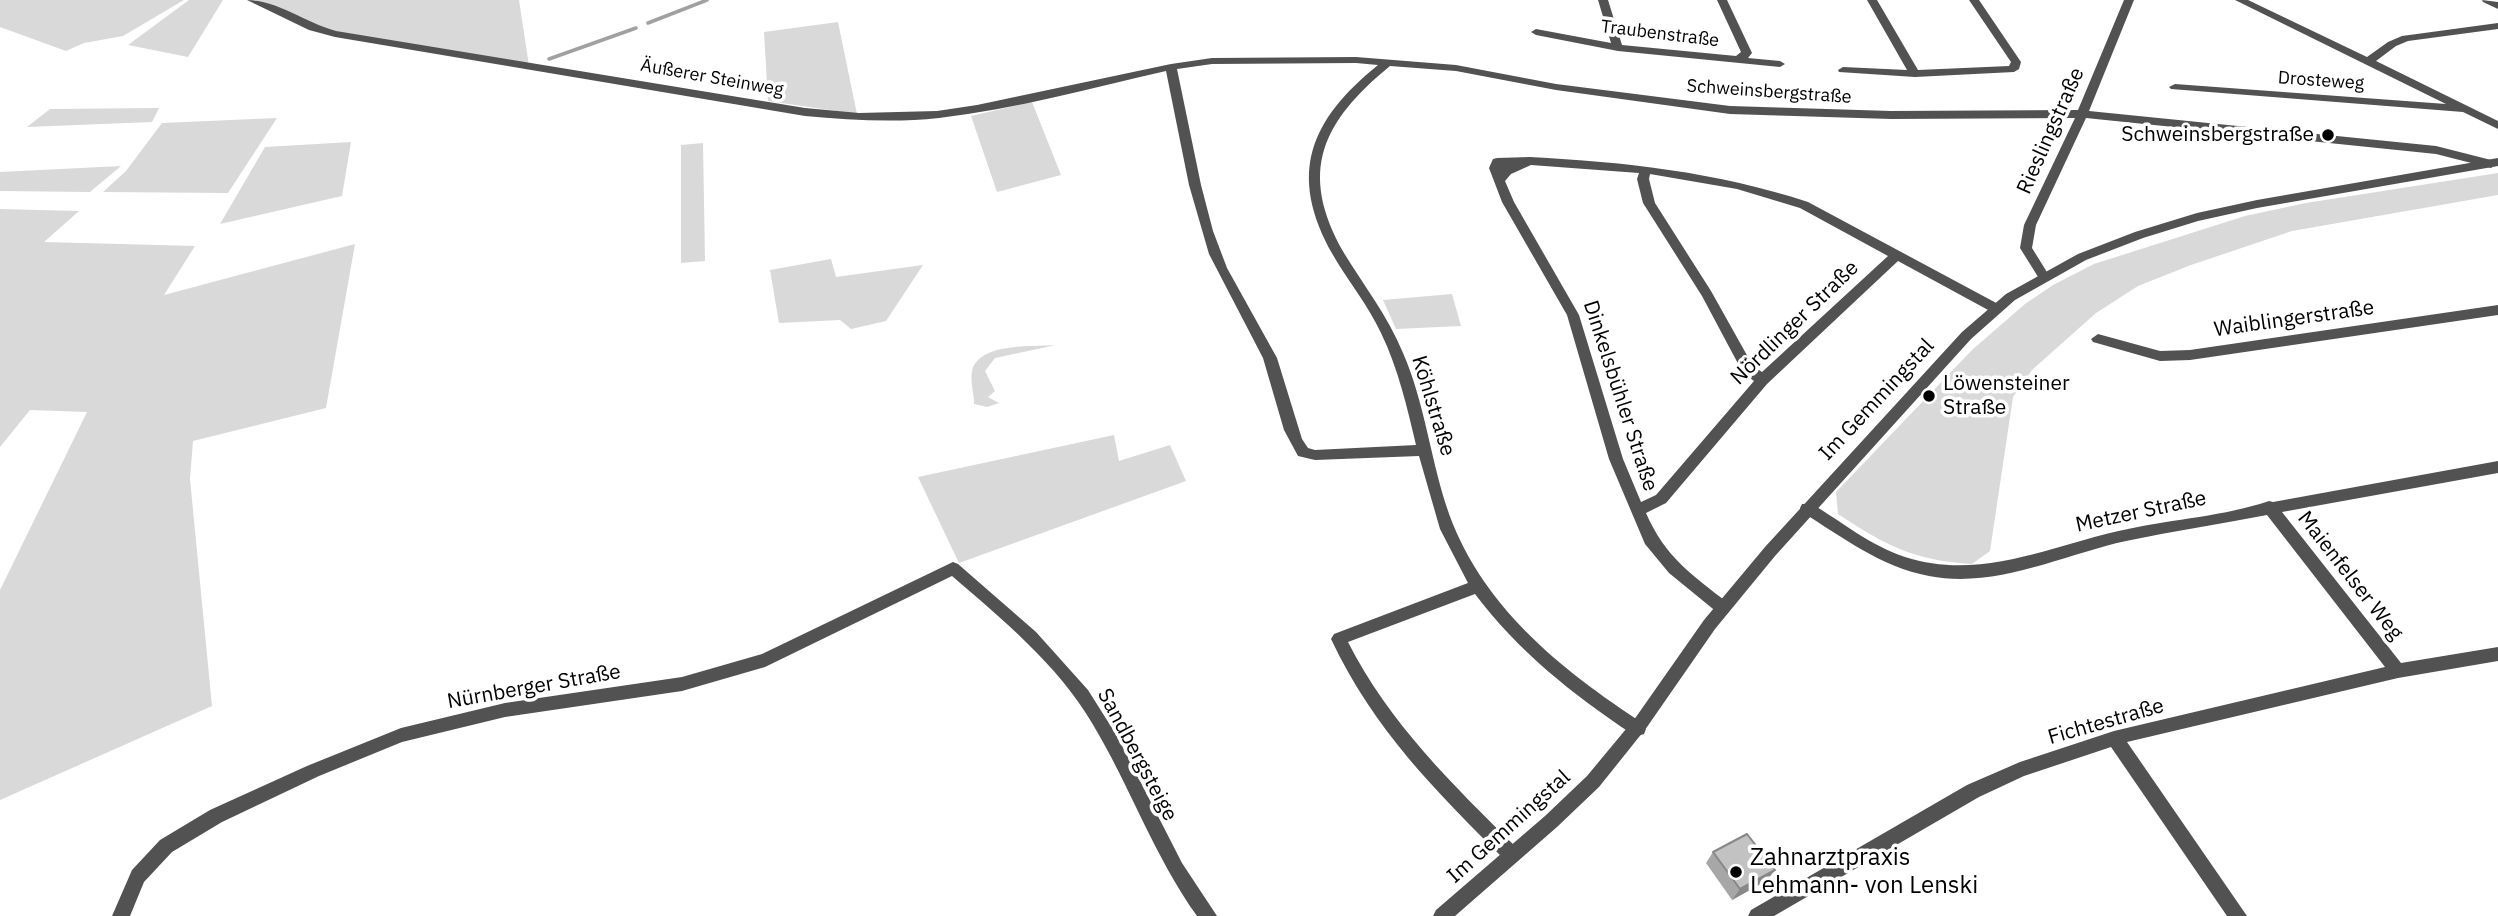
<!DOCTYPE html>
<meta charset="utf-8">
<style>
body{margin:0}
canvas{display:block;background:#fff}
</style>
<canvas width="2498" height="916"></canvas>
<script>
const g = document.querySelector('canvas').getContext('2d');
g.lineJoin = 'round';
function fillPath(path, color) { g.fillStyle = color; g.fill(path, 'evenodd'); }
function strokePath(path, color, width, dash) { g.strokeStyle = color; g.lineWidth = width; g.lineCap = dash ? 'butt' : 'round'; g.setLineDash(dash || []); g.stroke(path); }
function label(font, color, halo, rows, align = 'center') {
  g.font = font + ' "IBM Plex Sans",sans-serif'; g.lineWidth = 7; g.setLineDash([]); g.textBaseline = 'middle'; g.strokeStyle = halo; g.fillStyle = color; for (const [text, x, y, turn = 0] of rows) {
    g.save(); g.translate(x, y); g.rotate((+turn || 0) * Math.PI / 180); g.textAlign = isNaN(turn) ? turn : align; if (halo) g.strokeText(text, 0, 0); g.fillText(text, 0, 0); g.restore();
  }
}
fillPath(new Path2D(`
 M0,0H184L123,36L84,43L66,51L0,27Z
 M189,0H223L188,57L128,45Z
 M255,0H519L529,66L322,30Z
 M838,22L857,114L768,101L764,32Z
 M1032,102L1061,175L997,192L971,116Z
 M159,108L152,122L27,127L50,109Z
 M277,118L228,193L103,192L126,171L162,123Z
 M351,142L342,196L220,224L265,147Z
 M703,143L705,261L681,263V145Z
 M121,166L90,192L0,191V172Z
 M2498,173V195L2292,231L2191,265L2138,286L2096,313L2032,370L2013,397L1990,551L1972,564C1912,560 1887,546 1838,514L1836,492L1972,350L2025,304L2053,285L2094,264L2245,216L2306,203Z
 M0,209L79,211L44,242L195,246L164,295L355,244L326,408L193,441L190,479L212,706L0,800V590L87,412L30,410L0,447Z
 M831,259L836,277L923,265L886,321L851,329L840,320L779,323L770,270Z
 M1452,294L1461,326L1396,329L1383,300Z
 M1056,345L995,358L985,371L995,391L988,397L999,403L987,407L974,404C974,394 970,381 972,371C979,342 1033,347 1056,345Z
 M1114,435L1119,461L1170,445L1186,481L959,563L918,477Z`), '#d9d9d9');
strokePath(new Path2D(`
 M648,23L707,0
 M549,59L636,28`), '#a0a0a0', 3.5);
fillPath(new Path2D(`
 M247,0C277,0 306,23 336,31L805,108L859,113L937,111L977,105L1171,64L1212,58L1356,57L1456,65L1556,84L1730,106L1891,111L2078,110L2124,0H2134L2089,111L2436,146L2495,161L2497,164L2491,168L2436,154L2086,118L2036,225L2032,248L2050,277L2044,281L2040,280L2020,248L2024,225L2075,118L1891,119L1730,114L1556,90L1456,71L1390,66C1323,121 1297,171 1344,253C1364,286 1388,316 1403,353C1424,401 1430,455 1446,505C1478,604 1560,669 1644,724L1646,729L1644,734L1638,736L1632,734C1572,694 1518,651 1475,594L1348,642C1389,723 1453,785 1517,848L1520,854L1517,860L1511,862L1505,860C1435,790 1374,730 1331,639L1334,634L1468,583L1440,529L1419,456L1315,460L1298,456L1284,430L1263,358L1209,254L1189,185L1166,71C1091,88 1016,109 939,118C895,123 849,120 805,116L335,37L309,30ZM1356,63L1378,65C1310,120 1287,174 1333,255C1348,281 1368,305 1381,333C1398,368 1407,407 1416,445L1315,450L1308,448L1302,439L1277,358L1227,268L1213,231L1201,185L1177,69L1212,64Z
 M1598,0H1608L1622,45L1736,56L1741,52L1717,0H1727L1752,53L1748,58L1780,61L1785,64L1780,67L1618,51L1536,35L1531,32L1536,29L1611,43Z
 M1867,0H1877L1918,70L2009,66L2011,62L1969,0H1979L2021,62L2019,69L2014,72L1915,77L1839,72L1838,70L1843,67L1907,70Z
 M2235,0H2248L2367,57L2388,42L2402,36L2498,23V29L2408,41L2396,46L2376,61L2498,121V129L2463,112L2171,89L2169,87L2175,84L2446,104Z
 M2482,0L2498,2V9L2483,2Z
 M1530,157C1625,162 1717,172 1808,202L2000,305L2001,308L1995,313L1990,311L1898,261L1767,384L1666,503L1646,513C1665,557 1692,575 1728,603L1731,608L1728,613L1723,614L1718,613L1669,573L1645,544L1609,459L1567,315L1502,202L1489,168L1493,159L1497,158ZM1531,165L1639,173L1637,179L1643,203L1702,296L1743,373L1754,381L1656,495L1641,502L1623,459L1579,315L1514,202L1505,181L1511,174ZM1650,174L1737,189L1800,208L1888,256L1762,372L1753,366L1711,291L1655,203L1649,179Z
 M2498,305V315L2190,360L2160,361L2093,342L2091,339L2098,334L2160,351L2190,350Z
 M2498,461V473L2282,512L2401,663L2498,647V661L2398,678L2127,742L2247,916H2227L2111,747L2024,776L1979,797L1774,916H1748L1751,910L1967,785L2020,762L2114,731L2385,667L2267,515C2220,524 2173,531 2126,541C2062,555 1996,589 1929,576C1881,567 1842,537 1802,512L1800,508L1802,504H1812C1842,522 1871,546 1905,557C1982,582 2054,544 2128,529C2174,519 2225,516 2269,501L2273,502Z
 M953,562L958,564L1036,632L1088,690L1117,736L1182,863L1217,916H1197C1154,856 1130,786 1092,723C1057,664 1003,620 952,576L765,667L682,691L505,717L402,742L319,776L222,822L172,852L144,882L130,916H112L132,870L160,840L210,810L307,766L401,728L505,703L682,677L762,654Z`), '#525252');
fillPath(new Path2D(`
 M2498,158V166L2257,208L2198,221L2143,238L2086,260L2015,300L1971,339L1775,556L1715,629L1647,727L1599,787L1557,827L1455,916H1433L1436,910L1545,816L1587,776L1636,717L1704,620L1765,547L1962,332L2006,294L2078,254L2135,232L2197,213L2257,200Z`), '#525252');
fillPath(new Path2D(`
 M1713,852L1775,870L1766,881L1732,900L1706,863Z`), '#a7a7a7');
fillPath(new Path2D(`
 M1775,870L1766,881L1732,900L1740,889Z`), '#888');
const building = new Path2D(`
 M1747,834L1775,870L1740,889L1713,852Z`);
fillPath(building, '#c2c2c2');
strokePath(building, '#888', 2);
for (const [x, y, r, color] of [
 [2328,135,7,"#000"],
 [1929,396,7,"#000"],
 [1736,872,7,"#000"]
]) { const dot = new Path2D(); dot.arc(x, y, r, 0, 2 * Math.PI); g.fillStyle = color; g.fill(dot); strokePath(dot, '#fff', 2.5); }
label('18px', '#000', '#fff', [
 ["Traubenstraße",1660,34,7],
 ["Äußerer Steinweg",712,78,10],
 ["Drosteweg",2321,81,4],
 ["Schweinsbergstraße",1769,92,4]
]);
label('21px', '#000', '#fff', [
 ["Rieslingstraße",2051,131,-66],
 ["Waiblingerstraße",2294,319,-8],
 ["Nördlinger Straße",1795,323,-44],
 ["Dinkelsbühler Straße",1620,396,72],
 ["Im Gemmingstal",1877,400,-47],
 ["Köhlstraße",1433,406,73],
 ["Metzer Straße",2141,512,-12],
 ["Maienfelser Weg",2350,576,52],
 ["Nürnberger Straße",534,687,-10],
 ["Fichtestraße",2106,722,-16],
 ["Sandbergsteige",1137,755,62],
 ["Im Gemmingstal",1509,827,-42]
]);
label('21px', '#000', '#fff', [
 ["Schweinsbergstraße",2314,135],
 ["Löwensteiner",1943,384,"left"],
 ["Straße",1943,408,"left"]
], 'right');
label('24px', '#000', '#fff', [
 ["Zahnarztpraxis",1750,858],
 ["Lehmann- von Lenski",1750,886]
], 'left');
</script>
